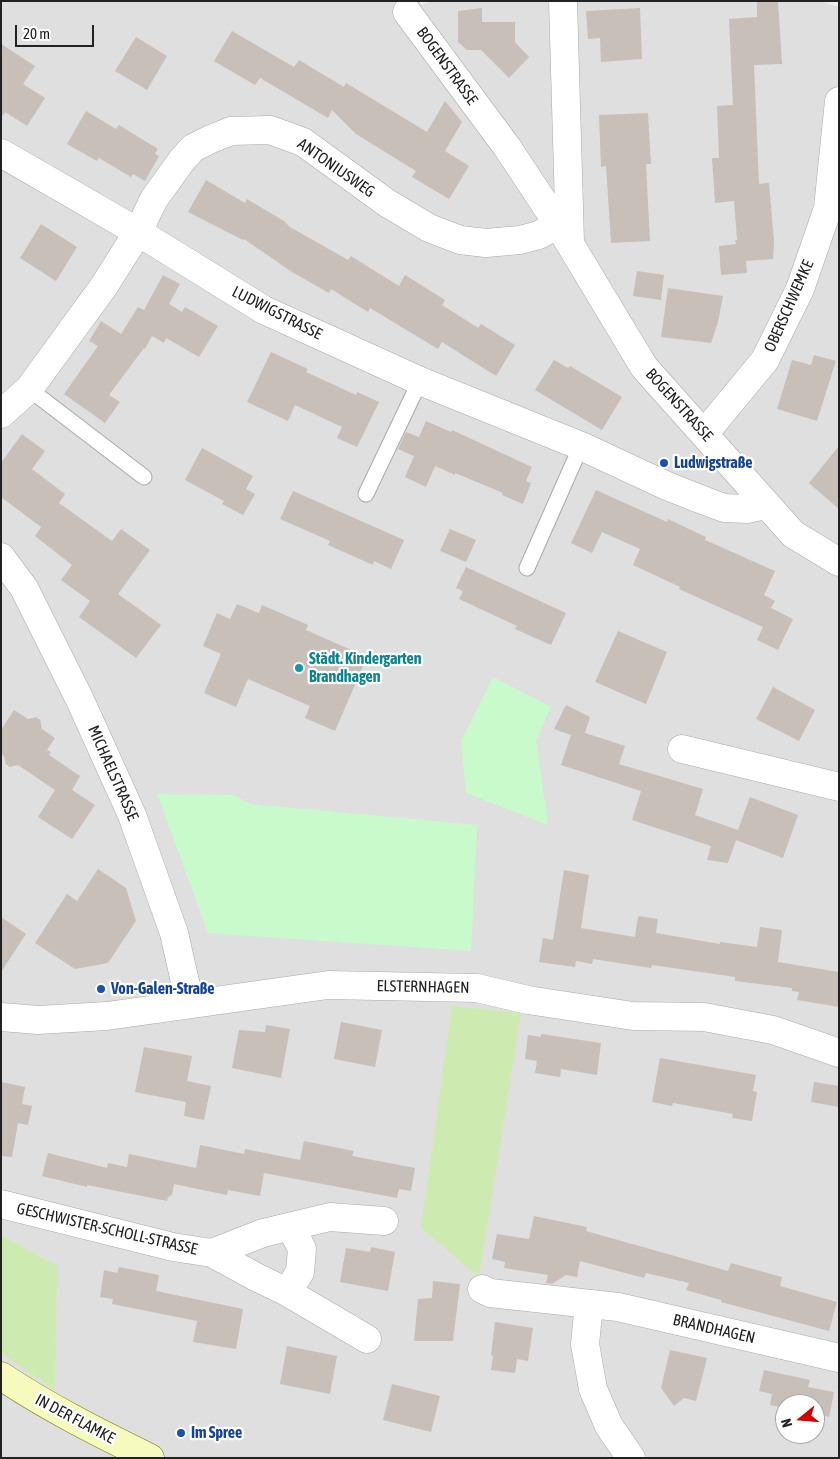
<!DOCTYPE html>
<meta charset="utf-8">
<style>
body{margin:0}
#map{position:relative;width:840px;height:1459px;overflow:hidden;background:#f2efe9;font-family:"Asap Condensed",sans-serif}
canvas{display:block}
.frame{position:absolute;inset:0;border:2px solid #222;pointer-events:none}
.north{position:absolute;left:775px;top:1394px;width:50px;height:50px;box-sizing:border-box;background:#fff;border:1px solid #a7a7a7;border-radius:50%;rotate:253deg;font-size:14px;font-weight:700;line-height:20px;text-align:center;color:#222}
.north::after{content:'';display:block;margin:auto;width:18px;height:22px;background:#d40000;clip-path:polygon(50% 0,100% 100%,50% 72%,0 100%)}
.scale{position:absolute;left:15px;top:25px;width:79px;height:22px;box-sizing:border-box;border:2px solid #222;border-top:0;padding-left:6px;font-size:15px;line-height:18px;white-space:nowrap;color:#222;-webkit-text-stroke:4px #fff;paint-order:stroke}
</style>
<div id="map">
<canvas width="840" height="1459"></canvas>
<div class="frame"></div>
<div class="north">N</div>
<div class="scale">20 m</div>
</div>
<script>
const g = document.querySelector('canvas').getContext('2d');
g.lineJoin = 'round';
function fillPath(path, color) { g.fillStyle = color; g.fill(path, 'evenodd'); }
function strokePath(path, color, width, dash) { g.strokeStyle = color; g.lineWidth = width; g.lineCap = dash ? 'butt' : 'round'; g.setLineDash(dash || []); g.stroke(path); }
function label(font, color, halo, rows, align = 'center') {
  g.font = font + ' "Asap Condensed",sans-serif'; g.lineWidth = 4.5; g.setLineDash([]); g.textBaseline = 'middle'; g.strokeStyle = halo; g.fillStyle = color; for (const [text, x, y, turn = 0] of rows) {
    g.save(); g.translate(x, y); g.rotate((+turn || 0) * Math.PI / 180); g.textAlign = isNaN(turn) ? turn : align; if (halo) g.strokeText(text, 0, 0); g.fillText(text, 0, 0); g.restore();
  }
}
fillPath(new Path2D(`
 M1,1H420L421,5L432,1H820L839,7V1458H1ZM785,1404H815V1434H785Z`), '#e0dfdf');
fillPath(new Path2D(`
 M452,1006L521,1013L479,1277L421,1228Z
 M1,1235L57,1266L55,1390L1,1353Z`), '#cdebb0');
fillPath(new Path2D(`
 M493,677L551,707L536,741L548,825L466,793L461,741Z
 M157,794L233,795L250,804L477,825L471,951L208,933Z`), '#c8facc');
fillPath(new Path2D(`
 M757,1H778L782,64L754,65L759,184L769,183L774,242L773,259L746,261L747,273L721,275L719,246L736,244L735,240H737L734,201L715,203L712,158H719L717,106L733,105L729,19L757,17Z
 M482,8V22H515V42L529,57L509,78L481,50H467L458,42V11Z
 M640,8L642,59L601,62L600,38L588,39L586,11Z
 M232,31L294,67L299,60L344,87L346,83L427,132L445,101L462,122L445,151L469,166L449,199L412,177L416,171L356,134L332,110L328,118L260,78L255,85L214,61Z
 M136,37L167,56L147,90L115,71Z
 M1,44L35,66L23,84L45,98L27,126L5,112L1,118Z
 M86,111L116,129L119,125L158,149L155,154L159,156L145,181L133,174L131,177L99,158L97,161L67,144Z
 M648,113L651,164H646L650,241L611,243L606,166L601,167L599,115Z
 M206,180L245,203L247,199L284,221L290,227L348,260L351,256L399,286L405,275L445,300L442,305L478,328L481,324L515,345L496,376L442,342L438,349L370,308L368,312L331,289L329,293L292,272L244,239L243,240L188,212Z
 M41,224L77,247L56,281L20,258Z
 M637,271L664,275L661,300L633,296Z
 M163,275L180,284L169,304L182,312L185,307L218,326L199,357L166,338L164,343L152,336L145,349L144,348L109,395L120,402L105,423L64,394L98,346L89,341L101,321L121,334L138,307L144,310Z
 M668,288L723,296L718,322L711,343L661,337Z
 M271,352L308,369L306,372L356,395L357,392L379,402L357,447L337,438L342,427L295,405L288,421L247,402Z
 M814,355L836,361L817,421L777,409L792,360L811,365Z
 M554,360L568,368L570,366L622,397L602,430L535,390Z
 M426,421L451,432L452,430L532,467L526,481L531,483L523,504L502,495L503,493L455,473V475L435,466L426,487L405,477L414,456L398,449L406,432L419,437Z
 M22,434L45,451L32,469L65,494L59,503L112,541L121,529L150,550L118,594L161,625L136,658L79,617L90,601L61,580L72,565L35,536L41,527L1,497V463Z
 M839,446V509L809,483Z
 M202,448L253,476L246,489L255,494L243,515L222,504L224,501L185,480Z
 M596,490L667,522L668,519L706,537L705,540L775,571L764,595L775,601L771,608L793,619L778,650L757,640L763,627L679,589L680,587L633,565L640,549L602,532L592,553L571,543Z
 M293,491L404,540L391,569L374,561L373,565L328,545L330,541L280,519Z
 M450,529L476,540L466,562L440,551Z
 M466,567L566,613L551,645L515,629L517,626L459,599L463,591L456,588Z
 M237,604L259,613L262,605L308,625L306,630L367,657L335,731L305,718L310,706L248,679L236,707L204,693L221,654L203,646L217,613L230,619Z
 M618,631L667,652L646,704L595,682Z
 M773,687L815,710L799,741L756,719Z
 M566,705L590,717L585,733L625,746L619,764L703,789L695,815L738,830L750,797L798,815L783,858L736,840L728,863L707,860L711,846L632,820L641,791L561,765L571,735L554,729Z
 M14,710L28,719L37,717L38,719H40L42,729L55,738L47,750L51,752L49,755L80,776L72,790L95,805L72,839L38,817L55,790L18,765L9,767L8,765H6L4,756L1,754V730Z
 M98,869L126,888L136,921L108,963L75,969L35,943L67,894L77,901Z
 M564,870L589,875L581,928L635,937L638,916L658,919L656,933L720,944V942L757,947L760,927L782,930L778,962L839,972V1007L797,1000L799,992L792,991V988L735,981V977L652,965L651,968L593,959L592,964L576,961L575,967L539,962L543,938L553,940Z
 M1,917L26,934L1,972Z
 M341,1022L382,1030L375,1067L334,1059Z
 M266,1025L290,1029L281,1078L232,1068L239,1030L265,1032Z
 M541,1034L601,1043L597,1075L561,1069L560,1077L535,1073L537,1061L525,1059L528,1035L541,1037Z
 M144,1047L192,1056L187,1081L211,1086L204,1120L184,1116L186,1102L135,1092Z
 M660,1058L756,1075L753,1091L757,1092L752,1121L732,1118L733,1114L673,1103L672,1106L652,1102Z
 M1,1082L25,1087L22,1104L32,1106L28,1125L18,1123L12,1157L1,1156Z
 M814,1082L839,1086V1107L811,1102Z
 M304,1141L354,1151L352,1156L415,1168L411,1191L399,1189L397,1198L264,1173L260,1196L228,1190L227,1195L174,1184L172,1195L168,1197L167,1201L87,1185V1187L42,1176L48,1153L107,1168L108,1163L127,1167L129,1154L196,1168L200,1145L244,1154L245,1149L300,1160Z
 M534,1216L587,1227L586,1231L728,1271L731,1263L782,1277L780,1286L837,1302L829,1331L721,1302V1300L686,1290L689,1283L646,1273L644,1278L580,1261L577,1277L566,1275L552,1284L546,1283L548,1275L504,1268L505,1262L492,1259L497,1234L529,1239Z
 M371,1247L395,1252L388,1291L340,1282L346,1248L370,1252Z
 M119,1267L159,1275L156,1291L243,1309L236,1349L193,1342L197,1321L112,1304L113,1299L100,1297L104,1270L117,1273Z
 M433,1281L460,1284L453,1341H414L418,1299L432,1298Z
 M495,1322L533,1328L528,1361L517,1359L515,1373L491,1370L493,1356L491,1355Z
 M287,1346L337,1356L330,1394L280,1384Z
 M670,1350L707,1358L696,1401L684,1398L674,1406L661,1388Z
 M764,1370L810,1380L808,1387L834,1392L829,1417L815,1414V1404H785V1408L770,1405L772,1394L759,1391Z
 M392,1384L440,1396L431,1432L383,1420Z`), '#c7bfb8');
const service = new Path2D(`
 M29,389L144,477
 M366,494L420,381
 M527,568L581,446`);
const minor = new Path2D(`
 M563,1L570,242
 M407,12L507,147L558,224L644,367L793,534L839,562
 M1,153L138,232L264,310L420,381L581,446L667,486L700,499L724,508L747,509L765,505
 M1,414L29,389L104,286L138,232L154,199L182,160L193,148L211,139L231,131L270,130L303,142L387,203L429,228L460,240L486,243L520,240L539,235L558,224
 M704,434L765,360L800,289L828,208L839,101
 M1,557L24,588L80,700L132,815L174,933L190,1004
 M682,749L839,787
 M1,1017L38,1020L107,1016L328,985L477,988L528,1000L633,1016L704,1017L773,1030L839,1053
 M1,1204L173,1247L212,1253L263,1233L330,1217L384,1221
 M212,1253L256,1277L287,1292L367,1339
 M482,1289L490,1293L618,1307L839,1358
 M287,1292L300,1272L302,1249L291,1227
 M589,1304L585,1344L593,1389L609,1426L631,1458`);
const secondary = new Path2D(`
 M1,1376C49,1408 99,1433 150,1458`);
strokePath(service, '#a9a9a9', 17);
strokePath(minor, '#a9a9a9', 29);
strokePath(secondary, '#707d05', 29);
strokePath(service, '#fff', 15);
strokePath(minor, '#fff', 28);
strokePath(secondary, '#f7fabf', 28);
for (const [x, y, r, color] of [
 [664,463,5,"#1a4fb4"],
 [299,668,5,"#0f9aa8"],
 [101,989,5,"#1a4fb4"],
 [181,1433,5,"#1a4fb4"]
]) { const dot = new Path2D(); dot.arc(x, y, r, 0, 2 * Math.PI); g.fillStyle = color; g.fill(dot); strokePath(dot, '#fff', 2); }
label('16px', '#222', '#fff', [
 ["BOGENSTRASSE",447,66,54],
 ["ANTONIUSWEG",336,168,35],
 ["OBERSCHWEMKE",789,306,-66],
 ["LUDWIGSTRASSE",277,313,27],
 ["BOGENSTRASSE",679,405,48],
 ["MICHAELSTRASSE",113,773,66],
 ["ELSTERNHAGEN",423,987,1],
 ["GESCHWISTER-SCHOLL-STRASSE",107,1229,13],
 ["BRANDHAGEN",714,1329,13],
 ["IN DER FLAMKE",75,1419,28]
]);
label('bold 16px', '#164399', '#fff', [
 ["Ludwigstraße",674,463],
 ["Von-Galen-Straße",111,989],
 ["Im Spree",191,1433]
], 'left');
label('bold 16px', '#0d838f', '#fff', [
 ["Städt. Kindergarten",309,659],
 ["Brandhagen",309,677]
], 'left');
</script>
